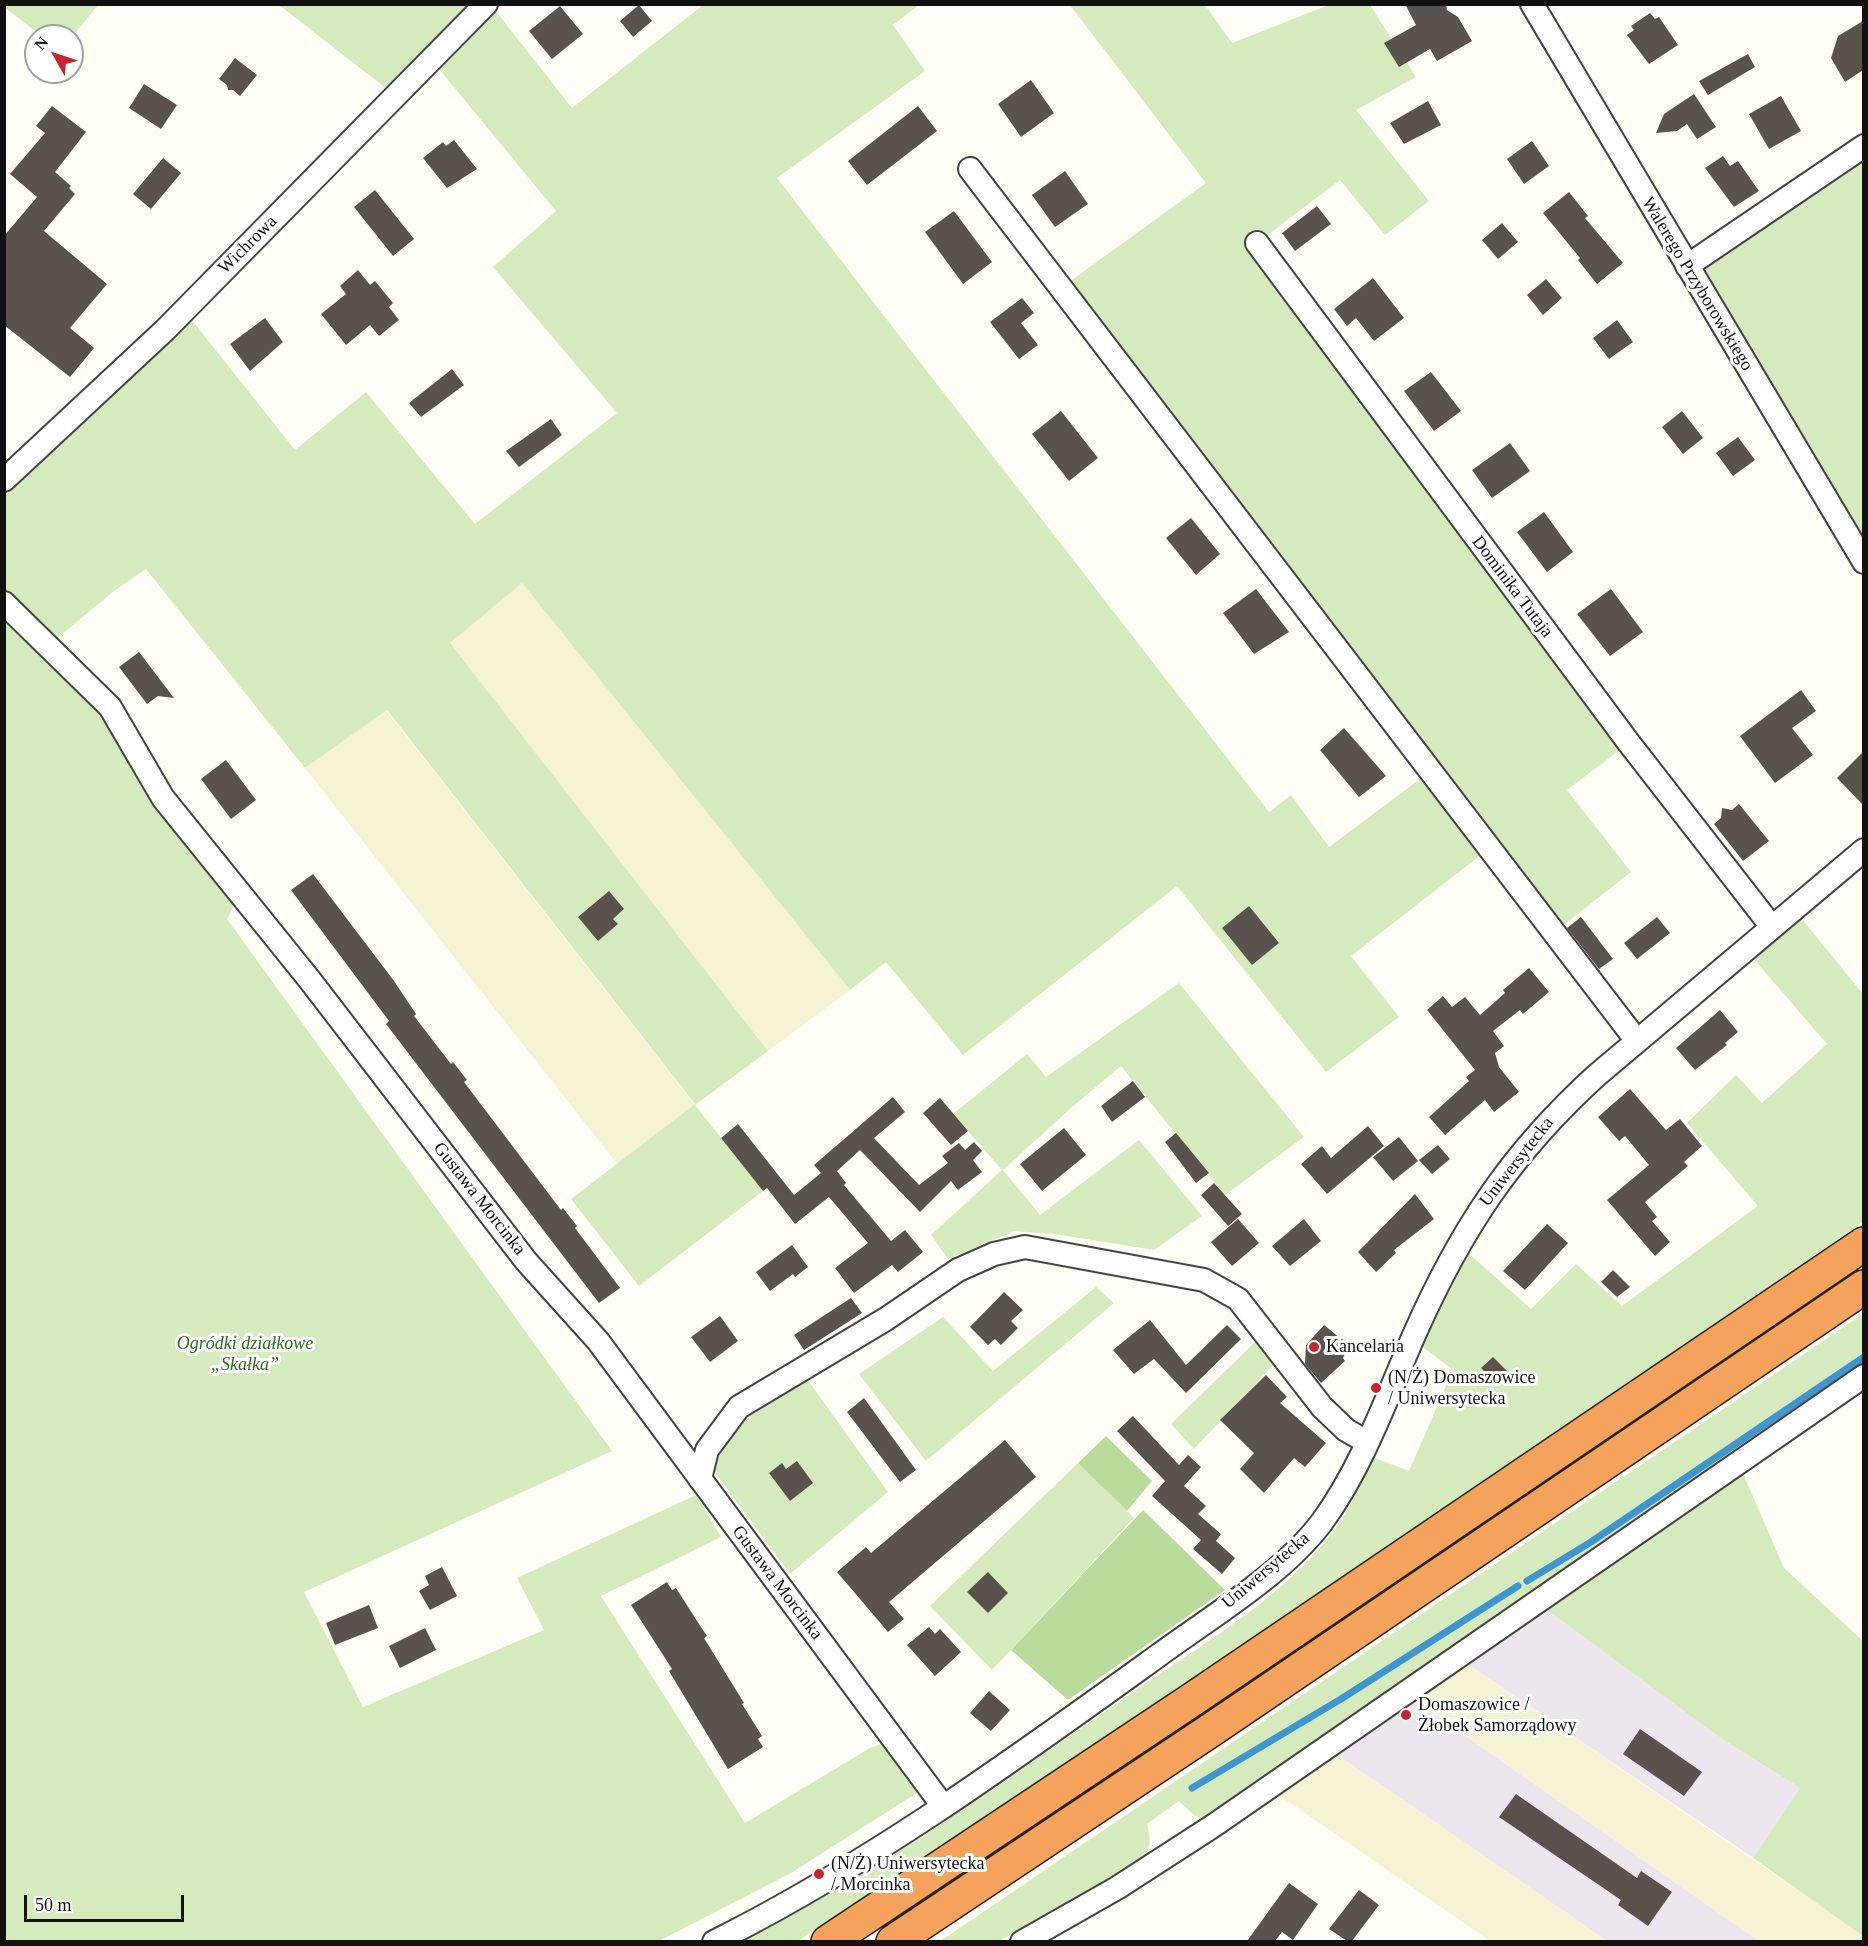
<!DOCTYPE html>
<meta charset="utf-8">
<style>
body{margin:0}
#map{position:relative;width:1868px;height:1946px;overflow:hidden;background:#fffdf5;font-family:Georgia,serif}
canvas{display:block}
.frame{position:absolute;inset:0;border:6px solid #111;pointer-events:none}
.north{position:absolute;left:24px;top:24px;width:60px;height:60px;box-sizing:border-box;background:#fff;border:2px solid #a0a0a0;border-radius:50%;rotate:310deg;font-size:16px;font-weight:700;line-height:24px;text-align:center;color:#111}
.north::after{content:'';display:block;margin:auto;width:21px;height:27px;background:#c4262e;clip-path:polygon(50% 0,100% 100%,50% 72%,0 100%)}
.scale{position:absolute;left:24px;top:1895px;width:160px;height:27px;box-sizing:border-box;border:3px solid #111;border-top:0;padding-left:8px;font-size:18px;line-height:21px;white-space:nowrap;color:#111;-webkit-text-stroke:4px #fff;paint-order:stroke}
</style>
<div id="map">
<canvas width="1868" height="1946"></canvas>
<div class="frame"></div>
<div class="north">N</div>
<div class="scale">50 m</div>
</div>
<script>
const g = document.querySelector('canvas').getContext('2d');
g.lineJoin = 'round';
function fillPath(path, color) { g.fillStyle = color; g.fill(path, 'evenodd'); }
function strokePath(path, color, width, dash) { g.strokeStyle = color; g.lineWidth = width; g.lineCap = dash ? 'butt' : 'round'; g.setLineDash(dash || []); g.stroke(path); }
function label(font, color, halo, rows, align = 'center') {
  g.font = font + ' Georgia,serif'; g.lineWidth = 6; g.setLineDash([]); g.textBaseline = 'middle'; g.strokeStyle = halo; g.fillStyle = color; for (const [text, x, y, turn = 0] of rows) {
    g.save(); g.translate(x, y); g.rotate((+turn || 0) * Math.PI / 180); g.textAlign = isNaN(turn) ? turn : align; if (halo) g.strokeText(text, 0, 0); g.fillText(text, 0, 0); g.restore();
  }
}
fillPath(new Path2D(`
 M1547,1610L1719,1737L1800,1788L1753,1858L1469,1665Z
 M1416,1701L1759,1941H1607L1336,1754Z`), '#eee6ef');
fillPath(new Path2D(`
 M522,583L850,990L768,1051L449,643Z
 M386,710L695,1105L618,1165L305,768Z
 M1469,1665L1833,1914L1863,1936V1941H1759L1416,1701Z
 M1336,1754L1607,1941H1490L1276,1793Z`), '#f6f3d4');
fillPath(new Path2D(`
 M5,4H98V5L72,37L42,36L5,8Z
 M279,5H472L392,93Z
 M703,5H919L893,25L925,71L777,178L1269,812L1291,795L1329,847L1424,776L1482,854L1351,956L1399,1017L1326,1072L1177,886L963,1055L886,962L850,990L522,583L450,643L768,1051L695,1105L763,1191L639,1286L571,1199L695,1104L387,710L305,768L146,569L114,591L54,641L5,595L4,497L191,319L295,450L366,392L475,524L617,413L493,267L556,211L439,69L495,10L572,108Z
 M1070,5H1205L1232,43L1329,5H1370L1416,77L1356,110L1429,201L1385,235L1340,180L1257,243L1629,743L1567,790L1631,872L1561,927L1069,282L1206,183Z
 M1863,160V541L1700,271Z
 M4,617L103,716L161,809L234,905L227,919L612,1451L304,1592L363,1707L544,1630L517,1578L696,1495L721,1537L601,1596L745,1823L870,1748L884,1743L920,1791L791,1873L659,1941H5Z
 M1801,918L1863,994V1222L1250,1643L798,1941L739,1942C877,1875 1001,1783 1126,1697C1196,1648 1275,1604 1329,1537C1348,1514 1360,1485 1372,1457L1409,1471L1453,1370L1420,1345L1466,1251L1531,1309L1576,1264L1622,1306L1758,1206L1687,1123L1736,1075L1762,1103L1827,1044L1752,957Z
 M1179,983L1304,1137L1225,1195L1121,1066L1071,1108L1003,1170L1040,1215L1139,1140L1202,1216L1154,1250L1055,1234L1014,1231L948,1259L931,1235L1002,1170L953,1114L1027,1054L1046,1077Z
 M1096,1287L1114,1303L926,1461L859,1374L943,1317L993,1371Z
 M1863,1314V1367L1206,1820L1195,1816L1179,1801L1147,1824C1151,1839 1151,1850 1141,1862L999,1941L939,1942Z
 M1256,1341L1275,1363L1194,1449L1171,1424Z
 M807,1379L888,1492L790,1574L713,1470C734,1418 762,1408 807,1379Z
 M1078,1463L1134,1518L992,1670L930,1606Z
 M1742,1471L1784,1568L1863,1641V1936L1753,1858L1800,1788L1719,1737L1547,1610Z`), '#d5ebbd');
fillPath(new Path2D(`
 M1106,1436L1152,1481L1127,1511L1078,1463Z
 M1143,1510L1225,1590L1068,1700L1011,1650Z`), '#b9dc9c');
strokePath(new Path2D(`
 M1527,1581L1591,1542L1864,1357
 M1192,1788L1341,1699L1518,1586`), '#3f96cf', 7);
fillPath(new Path2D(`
 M1405,4H1446L1447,10L1458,17L1472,41L1437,61L1430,49L1399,67L1384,43L1416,25Z
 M639,5L652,21L633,37L620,21Z
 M560,6L583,34L552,59L529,31Z
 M1650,13L1655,19L1659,17L1678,45L1649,64L1627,35L1634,30L1631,26Z
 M1863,21V70L1845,82L1831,58L1838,36Z
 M1748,54L1755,67L1708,95L1699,81Z
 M235,58L257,75L240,96L233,90H228L227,85L219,79Z
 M1031,80L1054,113L1021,137L998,104Z
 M144,84L177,105L161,129L129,108Z
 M1694,94L1716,127L1697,139L1687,124L1677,131L1656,133L1664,114Z
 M1781,96L1801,131L1769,149L1749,114Z
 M1428,101L1441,125L1404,144L1390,123Z
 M52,106L86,132L55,172L71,186L69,188L75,194L44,231L107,284L70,328L94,348L70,377L4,325V236L37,197L10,174L45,133L36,126Z
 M918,106L937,131L867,185L848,161Z
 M454,140L477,169L447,188L423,158L443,142L446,146Z
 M1532,141L1549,166L1524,184L1507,159Z
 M1723,156L1730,166L1738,161L1759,191L1734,207L1705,168Z
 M163,158L181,173L151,209L133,194Z
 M1065,171L1088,204L1055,227L1032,195Z
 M375,190L414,239L393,256L354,207Z
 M1569,192L1588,216L1585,218L1623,263L1597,284L1578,260L1580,258L1543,213Z
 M1317,206L1331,224L1295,251L1282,233Z
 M954,211L992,262L963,284L925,232Z
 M1502,223L1518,242L1498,259L1482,240Z
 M358,270L370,285L375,281L393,303L389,307L399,320L379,336L370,325L346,345L321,314L346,294L340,286Z
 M1373,278L1404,318L1374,341L1356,318L1347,326L1334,309Z
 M1546,279L1562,298L1543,315L1527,295Z
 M1022,298L1034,313L1021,323L1038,345L1019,359L990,322Z
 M265,318L283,342L250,371L230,344Z
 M1617,320L1633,342L1609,359L1593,338Z
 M452,369L464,385L421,417L409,403Z
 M1431,372L1461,411L1434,431L1404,391Z
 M1061,411L1098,458L1069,481L1032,434Z
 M1682,411L1703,438L1683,454L1662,427Z
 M551,419L562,435L519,467L506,451Z
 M1738,437L1755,460L1733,476L1716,453Z
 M1510,443L1530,471L1492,498L1472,470Z
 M1544,512L1573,552L1547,572L1517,532Z
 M1191,518L1220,554L1196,575L1166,538Z
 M1256,589L1289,632L1254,654L1223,613Z
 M1611,589L1643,632L1610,656L1577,614Z
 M139,652L174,698L158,696L147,704L119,667Z
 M1801,690L1816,711L1792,728L1813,755L1775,783L1740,736Z
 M1344,728L1386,776L1359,797L1320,750Z
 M1863,752V805L1837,778Z
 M226,760L256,800L231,819L201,779Z
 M1739,804L1769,841L1743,861L1714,824L1721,818L1722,808L1732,810Z
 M313,874L394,981L416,1014L414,1016L451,1064L453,1062L467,1080L464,1082L561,1210L563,1208L577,1226L575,1228L620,1288L599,1303L386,1024L389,1021L291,890Z
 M609,891L624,909L613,919L618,924L598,941L578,917Z
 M1249,906L1279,943L1252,965L1222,928Z
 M1581,917L1613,959L1599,969L1567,928Z
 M1657,917L1670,933L1637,959L1624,943Z
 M1529,968L1549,992L1523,1014L1520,1010L1493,1031L1504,1046L1495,1053L1499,1067L1519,1092L1494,1112L1485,1100L1445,1135L1429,1117L1469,1081L1466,1077L1475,1070L1427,1010L1443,996L1452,1007L1465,997L1480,1015L1505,993L1503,990Z
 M1720,1010L1738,1032L1725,1043L1727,1045L1695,1070L1676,1048Z
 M1133,1081L1145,1097L1112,1122L1101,1106Z
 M1630,1089L1666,1130L1680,1119L1702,1146L1684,1162L1688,1166L1645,1202L1657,1217L1652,1221L1670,1242L1655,1256L1607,1200L1649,1165L1625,1136L1619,1141L1598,1117Z
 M893,1097L905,1112L874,1138L919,1185L948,1163L942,1156L959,1143L965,1150L974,1142L982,1151L973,1160L982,1172L958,1190L951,1181L920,1212L860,1150L837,1171L846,1183L844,1185L891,1241L905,1230L923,1252L898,1272L892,1265L854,1293L835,1268L868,1243L829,1197L795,1224L767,1188L763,1191L721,1138L738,1124L794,1195L821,1173L814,1165Z
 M940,1098L968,1131L951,1145L923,1113Z
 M1368,1126L1384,1146L1327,1194L1301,1164L1322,1146L1331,1158Z
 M1064,1128L1086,1155L1042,1191L1020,1164Z
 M1176,1133L1209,1173L1196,1183L1165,1142Z
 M1399,1137L1418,1161L1393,1181L1373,1157Z
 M1438,1145L1450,1159L1432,1174L1419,1160Z
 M1214,1183L1242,1214L1228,1226L1201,1195Z
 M1415,1194L1434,1219L1394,1250L1396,1253L1376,1272L1358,1252Z
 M1238,1219L1259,1243L1232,1266L1211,1242Z
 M1304,1219L1321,1241L1290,1266L1272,1246Z
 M1547,1224L1568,1243L1525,1290L1503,1271Z
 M792,1245L808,1267L795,1277L793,1274L770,1291L756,1272Z
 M1613,1270L1630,1287L1617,1297L1601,1282Z
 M1004,1292L1023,1310L1011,1321L1018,1328L1001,1345L995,1339L988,1345L970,1327Z
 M851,1298L862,1313L804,1350L794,1335Z
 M720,1316L738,1341L710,1362L691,1337Z
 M1150,1320L1186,1365L1227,1325L1241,1339L1186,1393L1154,1359L1134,1374L1113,1350Z
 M1324,1325L1341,1339L1351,1342L1343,1358L1345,1361L1321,1383L1305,1364L1306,1345Z
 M1493,1357L1509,1373L1497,1385L1481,1368Z
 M1266,1375L1287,1397L1280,1403L1326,1443L1305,1467L1294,1458L1264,1493L1240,1469L1254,1453L1220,1420Z
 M864,1398L916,1470L900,1482L847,1412Z
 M1133,1416L1179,1465L1188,1455L1201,1467L1184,1486L1206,1506L1198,1514L1221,1534L1216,1541L1235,1558L1222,1574L1193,1549L1201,1540L1152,1496L1165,1481L1117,1431Z
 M1005,1440L1036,1477L889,1602L904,1619L888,1632L837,1572L866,1547L871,1553Z
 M797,1461L813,1483L790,1501L769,1473L782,1463L786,1469Z
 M442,1567L457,1596L430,1610L419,1591L429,1585L425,1576Z
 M988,1572L1008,1593L988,1613L967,1592Z
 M667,1582L672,1590L676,1588L699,1624L707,1636L704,1638L744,1703L742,1704L762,1736L758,1739L763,1747L728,1769L669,1671L672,1669L631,1605Z
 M369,1605L378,1628L335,1645L326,1623Z
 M929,1627L935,1634L940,1629L961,1652L935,1676L907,1645Z
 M425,1628L436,1650L400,1668L389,1646Z
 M989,1691L1010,1710L991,1731L970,1713Z
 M1640,1729L1702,1772L1684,1796L1623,1754Z
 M1516,1794L1637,1878L1641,1871L1672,1892L1648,1926L1618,1905L1621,1900L1499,1817Z
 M1289,1883L1318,1904L1293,1940L1282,1932L1275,1941H1247Z
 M1359,1890L1379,1905L1352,1941H1347L1329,1929Z`), '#5a524d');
const minor = new Path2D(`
 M1532,4L1864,562
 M970,169L1637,1041
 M1257,243L1629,743L1772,927
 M1687,266L1864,146
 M4,480L165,330L486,4
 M4,603L110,707L163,798L309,979L526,1261L598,1341L943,1806
 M700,1479L707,1450L739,1407L886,1319L958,1270L994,1254L1025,1247L1204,1280L1238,1299L1322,1407L1346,1430L1367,1442
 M714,1942C872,1863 1016,1758 1159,1655C1212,1616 1282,1575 1322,1522C1363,1466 1387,1396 1415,1333C1461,1229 1512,1152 1597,1075L1864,850
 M1022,1942L1117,1888L1213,1826L1864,1376`);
const highway = new Path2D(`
 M828,1942L1193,1699L1864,1244
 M893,1942L1211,1730L1864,1287`);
strokePath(minor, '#444', 26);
strokePath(highway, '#222', 36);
strokePath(minor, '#fff', 22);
strokePath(highway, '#f5a25d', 33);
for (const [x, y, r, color] of [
 [1314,1347,6,"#c4262e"],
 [1376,1388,6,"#c4262e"],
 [1406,1715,6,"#c4262e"],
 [819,1874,6,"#c4262e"]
]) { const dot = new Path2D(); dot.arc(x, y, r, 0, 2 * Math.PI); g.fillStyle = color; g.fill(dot); strokePath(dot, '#fff', 2); }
label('18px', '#111', '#fff', [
 ["Wichrowa",248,245,-45],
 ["Walerego Przyborowskiego",1697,284,59],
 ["Dominika Tutaja",1512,587,53],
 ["Uniwersytecka",1517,1162,-52],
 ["Gustawa Morcinka",479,1199,52],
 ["Uniwersytecka",1266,1571,-40],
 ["Gustawa Morcinka",777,1583,53]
]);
label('italic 18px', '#2f6b1f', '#fff', [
 ["Ogródki działkowe",245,1344],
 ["„Skałka”",245,1365]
]);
label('18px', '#111', '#fff', [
 ["Kancelaria",1326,1347],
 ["(N/Ż) Domaszowice",1388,1378],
 ["/ Uniwersytecka",1388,1399],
 ["Domaszowice /",1418,1705],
 ["Żłobek Samorządowy",1418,1726],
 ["(N/Ż) Uniwersytecka",831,1864],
 ["/ Morcinka",831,1885]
], 'left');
</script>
